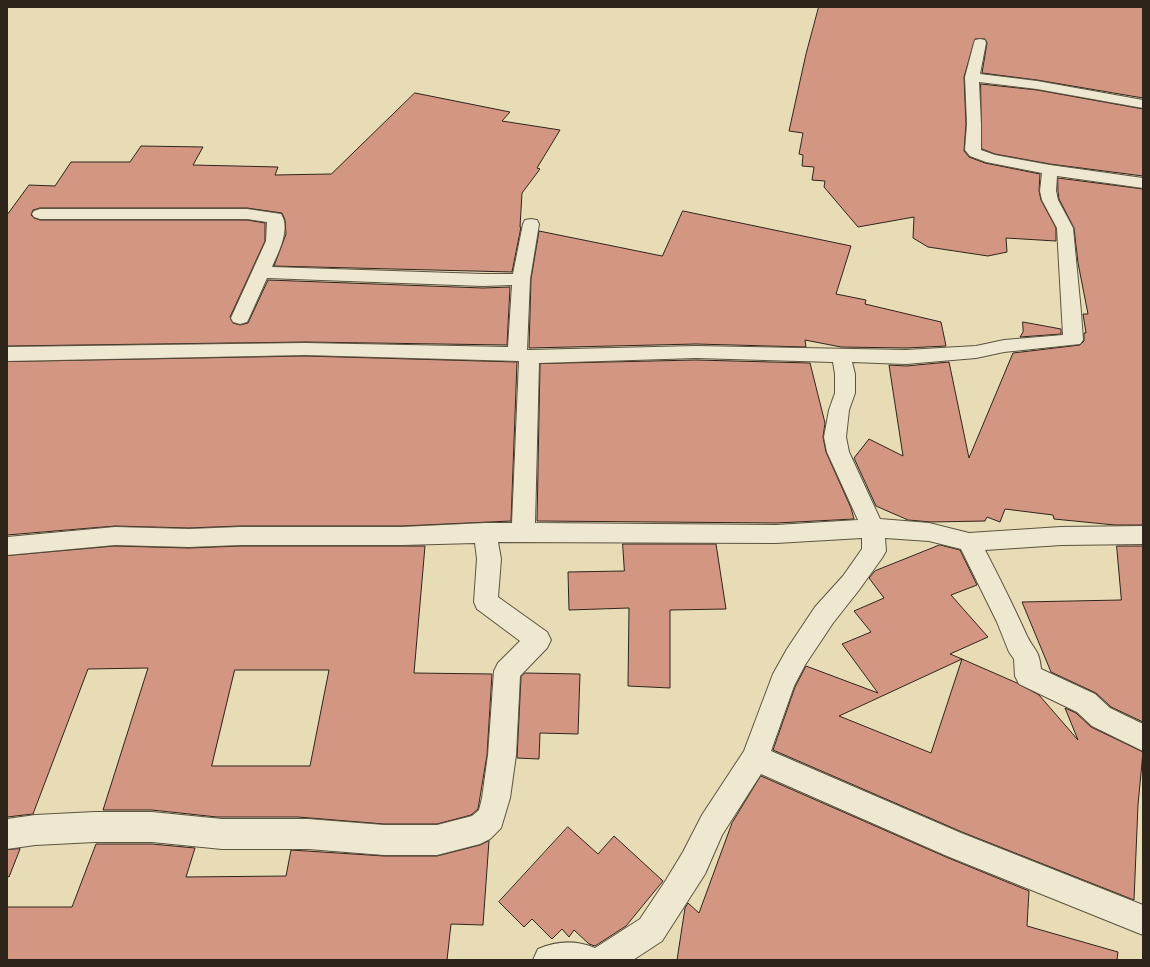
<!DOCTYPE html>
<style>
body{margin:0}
#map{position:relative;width:1150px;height:967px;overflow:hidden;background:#e7dcb6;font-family:"Sorts Mill Goudy",serif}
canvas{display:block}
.frame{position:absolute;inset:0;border:8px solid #2e251a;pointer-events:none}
</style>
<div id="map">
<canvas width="1150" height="967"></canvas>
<div class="frame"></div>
</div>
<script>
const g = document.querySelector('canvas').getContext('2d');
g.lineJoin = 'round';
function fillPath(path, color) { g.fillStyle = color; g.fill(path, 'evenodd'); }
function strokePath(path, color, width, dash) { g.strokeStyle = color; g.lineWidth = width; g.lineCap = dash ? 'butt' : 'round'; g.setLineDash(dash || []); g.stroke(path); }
const building = new Path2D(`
 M819,7H1143V98L1037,80L982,73L987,43L985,39H975L964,77L966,124L964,151L969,157L985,163L1040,174L1039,191L1041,200L1056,228V241L1006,238L1007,252L988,256L928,247L913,238L914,217L858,227L824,187L825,181L812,180L814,167L802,166L803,155L799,154L803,133L789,131L806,54Z
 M981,84L1037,90L1143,109V176L1050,164L995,154L982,149Z
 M415,93L510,112L502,121L560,130L537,168L540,169L522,193L520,227H521L512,272L274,266L286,234L285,220L282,213L247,208H40L33,210L31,215L34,218L40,220H247L265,223V241L230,317L233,323L240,325L248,323L268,280L483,288L510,287L507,345L305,342L7,346V215L29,185L55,186L71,162H130L141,146L203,147L193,165L278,167L275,175L331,174Z
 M1058,178L1143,189V525H1115L1054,519L1053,515L1005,509L1000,522L987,517L985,521L931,522L908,520L876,506L854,458L869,439L903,456L889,365L906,366L949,362L969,458L1013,353L1080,345L1084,341V333H1086L1083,314H1088L1078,263L1074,228L1059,199L1058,191Z
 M683,211L851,246L836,294L866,300L865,304L941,322L946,346L906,348L841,347L805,340L806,347L696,344L529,348L531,279L539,231L662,256Z
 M1023,322L1061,329V334L1020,337L1023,332Z
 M305,356L517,362L511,521L402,526H240L189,528L115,526L7,535V362Z
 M696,360L810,363L825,423L823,437L826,452L851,508L854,519L777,523L537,521L540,364Z
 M623,544H716L726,609L670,610V688L628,686L629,608L569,610L568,572L624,571Z
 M940,545L960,550L977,585L951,595L988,637L950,654L962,659L839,716L931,753L962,659L1017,683L1039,695L1078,740L1065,708L1076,713L1091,727L1143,752L1138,805L1134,900L962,832L773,750L795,687L806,666L878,693L842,644L871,632L854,611L884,598L869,578L875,571Z
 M115,546L189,548L240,546H425L414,673L492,674L487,755L478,809L471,815L437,824H384L298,817H217L152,810H103L148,668L88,669L33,814L7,817V556ZM235,670H329L310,766H212Z
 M1117,546H1143V722L1111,707L1096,693L1051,672L1022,602L1121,600Z
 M525,673L580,674L578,734L540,733L539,759L517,758L521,677Z
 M761,776L946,857L1029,891L1027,926L1118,952L1117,960H677L685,908L688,903L699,913L732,823Z
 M568,827L598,854L614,836L663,881L626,926L595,946L589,944L574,930L569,937L562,929L552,939L532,919L524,927L499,902Z
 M489,841L483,925L451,924L447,960H7V907H72L96,844H152L195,848L186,877L286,876L291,850L384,856H437L480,845Z
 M20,849L9,877L7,876V850Z`);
fillPath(building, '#d39683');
strokePath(building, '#2e251a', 1);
const minor = new Path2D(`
 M980,39L985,40L986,43L980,74L1037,81L1143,100V108L1037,89L979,82L981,124V150L995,155L1050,165L1143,178V188L1057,176L1056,191L1058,200L1073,228L1081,312L1083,340L1080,344L1004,352L976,358L906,364L852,362L855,374V393L849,410L846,437L849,452L880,519L929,523L969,533L1061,527L1143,526V544L1061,545L985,550C1000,579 1014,607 1027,636C1035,652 1039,649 1041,669L1095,694L1110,708L1143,724V751L1092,726L1077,712L1019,684L1015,676L1014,659L1009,652L997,622L961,549L929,541L885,538L886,551L882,558L859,590L833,623L805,665L794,686L771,751L961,833L1143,905V935L947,856L761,774L722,835L705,874L662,941L633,960H533L538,949C556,941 576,940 595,948L640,919L666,880L683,852L702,815L744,751L773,674L787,649L815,607L843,576L862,549V538L776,543L498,542L501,559L498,597L547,632L551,640L547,648L520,676L516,755L510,798L501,828L490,839L480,844L437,855H384L308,849H222L152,842H95L35,845L7,849V819L35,815L95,812H152L222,819H308L384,825H437L472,816L479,810L482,798L488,755L494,671L498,663L520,641L477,609L474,602L477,559L475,543L402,545H240L189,547L115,545L7,555V537L115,527L189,529L240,527H402L485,523H512L519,361L305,355L7,361V347L305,343L508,347L512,285L483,286L267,278L249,318L247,322L240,324L233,322L231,318L266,241L267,222L247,219H40L34,217L32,214L34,211L40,209H247L281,214C291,229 278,253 272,267L483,274H513L523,224L525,220L531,219L537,220L539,224L530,279L527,350H529L696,346L906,350L976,346L1004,340L1063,335L1057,228L1042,200L1040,191L1042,173L986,162L970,156L965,150L967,124L965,77L974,43L975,40ZM696,358L833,362L835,374V393L829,410L824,437L827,452L858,520L776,525L535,523L539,363Z`);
strokePath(minor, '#5c5341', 2);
fillPath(minor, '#efe8d0');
</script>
